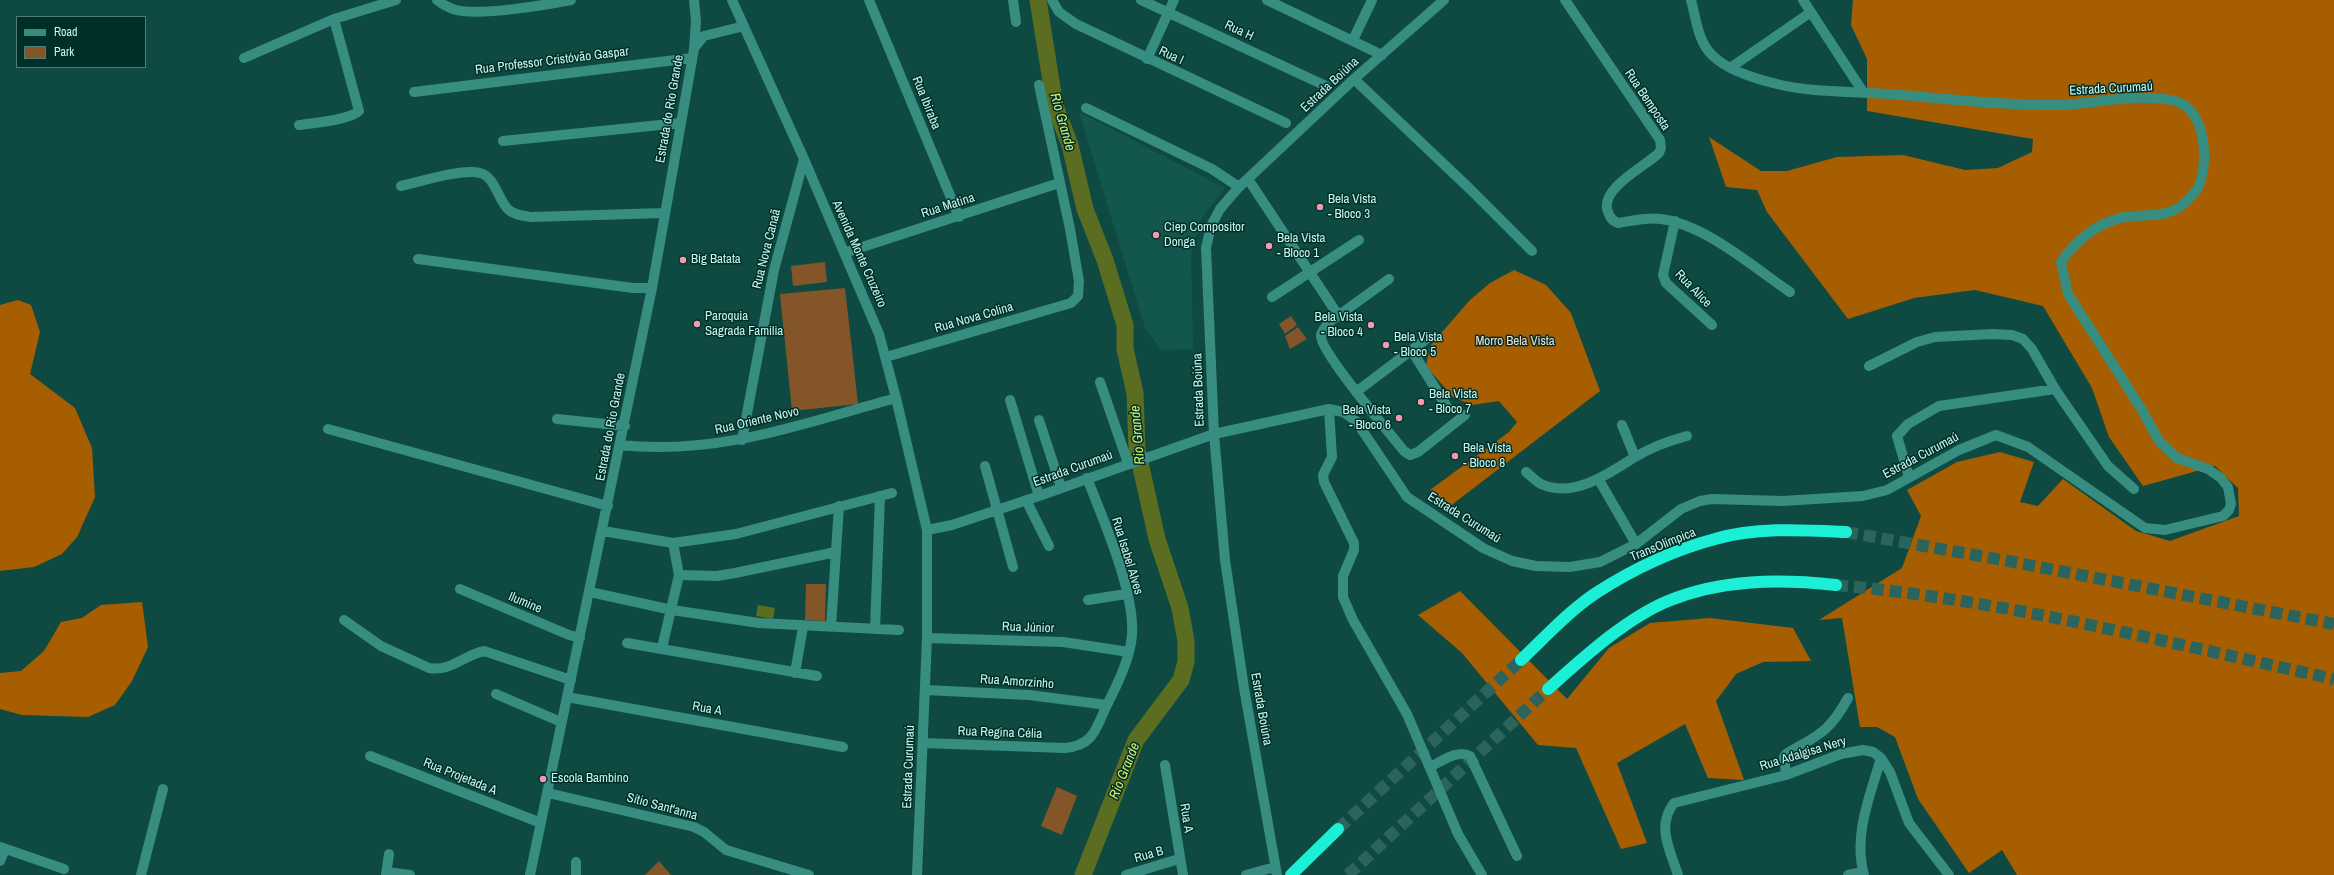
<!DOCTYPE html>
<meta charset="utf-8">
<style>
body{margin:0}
#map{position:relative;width:2334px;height:875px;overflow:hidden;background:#0f4a42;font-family:"Archivo Narrow",sans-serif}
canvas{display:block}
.legend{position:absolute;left:16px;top:16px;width:130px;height:52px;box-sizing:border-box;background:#002e28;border:1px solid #507e77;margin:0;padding:5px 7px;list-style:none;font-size:12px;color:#c8f7ee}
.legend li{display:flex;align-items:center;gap:8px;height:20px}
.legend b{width:20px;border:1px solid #507e77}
</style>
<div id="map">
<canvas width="2334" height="875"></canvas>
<ul class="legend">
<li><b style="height:5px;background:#378d80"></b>Road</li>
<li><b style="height:11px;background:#845528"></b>Park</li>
</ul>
</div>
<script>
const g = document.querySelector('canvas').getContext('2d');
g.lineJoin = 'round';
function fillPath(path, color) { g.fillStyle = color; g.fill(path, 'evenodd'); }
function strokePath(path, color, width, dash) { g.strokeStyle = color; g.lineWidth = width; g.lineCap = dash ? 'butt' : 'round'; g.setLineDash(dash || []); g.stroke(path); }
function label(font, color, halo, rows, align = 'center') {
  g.font = font + ' "Archivo Narrow",sans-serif'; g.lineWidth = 3; g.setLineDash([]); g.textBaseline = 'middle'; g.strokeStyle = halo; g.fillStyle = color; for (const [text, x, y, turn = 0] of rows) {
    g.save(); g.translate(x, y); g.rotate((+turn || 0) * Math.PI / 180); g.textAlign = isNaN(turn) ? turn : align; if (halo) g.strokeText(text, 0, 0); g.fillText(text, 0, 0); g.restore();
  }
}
fillPath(new Path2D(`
 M1079,112L1225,188L1201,219L1191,252L1193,349L1162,350L1145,328Z`), '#13564d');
fillPath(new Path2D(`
 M825,262L827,282L793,286L791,266Z
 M845,288L858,404L792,411L780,294Z
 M1291,316L1297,325L1285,334L1279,324Z
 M1298,327L1307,339L1290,349L1285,336Z
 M806,584H826L825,621L805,620Z
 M1057,787L1077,796L1062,835L1041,826Z
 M659,861L671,875H645Z`), '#845528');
fillPath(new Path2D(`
 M1853,0H2334V875H2017L2002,850L1969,873L1918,799L1895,737L1877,727H1860L1842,618L1819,620L1902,568L1921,516L1907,490L1957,462L2000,452L2034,462L2020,502L2038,506L2063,479L2136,531L2170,541L2239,516L2238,488L2215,466L2143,486L2109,437L2092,388L2043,306L1975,290L1914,298L1848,319L1767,212L1757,190L1726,187L1709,137L1761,171H1787L1837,157L1903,155L1965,170L1998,168L2032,152L2033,139L1867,111V59L1851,25Z
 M1514,270L1546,285L1571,313L1600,391L1449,507L1430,490L1509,432L1517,422L1499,401L1472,405L1453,397L1426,366L1430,346L1470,300L1490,283Z
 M18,300L31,305L40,332L30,374L75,408L92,448L95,497L77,537L62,554L34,567L0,571V305Z
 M1460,591L1567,699L1609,648L1650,623L1710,618L1793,628L1811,661L1763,662L1736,674L1716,701L1744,780L1708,778L1685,724L1617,763L1647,843L1621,849L1576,748L1538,745L1462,653L1418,615Z
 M142,602L148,647L132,681L115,705L88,717L22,715L0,709V673L21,671L44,651L61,622L82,618L101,605Z`), '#a75e00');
fillPath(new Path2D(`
 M758,605L775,608L773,619L756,616Z`), '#5b6d21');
strokePath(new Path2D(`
 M1038,0L1055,106L1070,145L1085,209L1105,260L1125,325V349L1135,393L1137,449L1157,539L1180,608L1186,641V662L1181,680L1136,740L1083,875`), '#5b6d21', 17);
strokePath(new Path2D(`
 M1846,532L2003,560L2334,624
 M1836,585C2004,600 2169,643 2334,679
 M1338,829L1521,660
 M1348,875L1548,689`), '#2b645c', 12, [12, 6]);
strokePath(new Path2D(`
 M437,0C443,5 449,8 456,10C481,16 545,5 571,0
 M732,0L804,159L879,334L896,398L927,530V638L917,875
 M869,0L959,217
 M1013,0L1016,22
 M1052,0L1059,12L1076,24L1286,123
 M1141,0L1326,86
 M1267,0L1382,55
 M1565,0L1660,140L1661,148L1659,153C1644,167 1603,187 1607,209C1609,216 1611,220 1618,223C1631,221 1647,217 1661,219C1706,225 1753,267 1790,292
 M1803,0L1863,92
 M1353,40L1372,0
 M694,48L704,36L744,26
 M244,58L334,19L396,0
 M1147,59L1174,0
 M1730,68L1811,12
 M1354,79L1470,189L1532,251
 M414,92L692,58
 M1086,108L1212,169L1239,187
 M299,125C313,123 350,120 359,111L334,19
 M503,141L680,123
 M1248,179L1338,315
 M401,186C419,182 464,168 480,173C496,177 498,202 510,211C516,215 524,216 531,217L665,213
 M1675,221L1663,275L1666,283L1712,325
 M844,253L1059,183
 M418,259L633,288H652
 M1389,279L1328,323C1326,327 1321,331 1321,336C1320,351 1391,435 1404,451L1410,455L1418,452L1465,415
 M1272,297L1359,240
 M1412,351L1447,407
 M886,357L1071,303L1078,296L1079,281L1070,229L1039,85
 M1869,366L1917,342L1935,337L1993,334L2012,335L2023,339L2032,349L2055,389L2108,466L2134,489
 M1100,382L1128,463
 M1356,392L1429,337
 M1010,400L1039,496
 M1329,409L1332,457L1323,475L1324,482L1354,543V550L1343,576V597L1353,620L1407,714L1458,834L1482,875
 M557,419L625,426
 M1039,420L1061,487
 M1622,425L1635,457
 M328,429L608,506
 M742,440L774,270L804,159
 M620,445C718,456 804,423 896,398
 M985,466L1013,567
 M1526,472C1531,476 1536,481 1541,484C1574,499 1609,473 1635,457C1652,447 1668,441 1687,436
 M1909,477L1897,436L1908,424L1939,406L2055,389
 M1599,480L1636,544
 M1026,500L1049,546
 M927,530L952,525L1039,496L1214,434L1329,409L1343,412L1356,421L1407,497L1483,548L1512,561L1536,566L1570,567L1600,562L1636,544L1681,509L1700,501L1712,499L1783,501L1863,496L1887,490L1959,450L1996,435L2028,447L2145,528L2165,530L2223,516L2229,510L2231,504L2228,487L2221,478L2208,469L2177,458L2159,441L2142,410L2068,294L2061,262C2076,240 2098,222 2125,217C2150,213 2168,220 2188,200C2191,196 2196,192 2198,188C2209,163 2207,110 2175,101C2141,92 2095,104 2060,105C2003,106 1945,98 1888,94C1851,91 1813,93 1777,84C1756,79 1728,71 1712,55C1698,42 1696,18 1691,0
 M603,531L673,543L736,534L892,493
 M679,575L717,576L735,573L836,552
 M460,589L569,635L580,638
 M590,592L672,610L759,623L899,630
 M1088,600L1126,594
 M344,620L381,646L429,668C451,672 464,655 484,651L571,680
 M831,627L839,506
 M875,629L880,496
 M927,638L1063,642L1129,652
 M627,643L817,676
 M662,648L679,575L673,543
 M795,673L803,627
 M925,690L1029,695L1107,705
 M496,694L561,722
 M567,697L843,747
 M923,743L1065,748C1092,745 1095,732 1105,709C1116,687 1130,660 1132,635C1135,592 1103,519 1087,478
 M370,756L541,823
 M1165,765L1183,875
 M1430,767C1442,761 1458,749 1470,756L1517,856
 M1786,775L1784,757L1786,754C1818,735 1829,733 1848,698
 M548,793L694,827L704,832L726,850L809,875
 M0,847L64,869
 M0,861L5,849
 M576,862V875
 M387,872L410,875
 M141,875L163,789
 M386,875L389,854
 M530,875L652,288L694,49L696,21L694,0
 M1126,875L1179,859
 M1246,875L1275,867
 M1277,875L1244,688L1225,560L1214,434L1206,248L1211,226L1220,209L1239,187L1354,79L1444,0
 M1678,875C1670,850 1656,826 1674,803L1786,775L1841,754L1863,750L1873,752L1881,758L1890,772L1909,823L1949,875
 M1848,875L1863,872
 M1864,875C1853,835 1870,796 1881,758`), '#378d80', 10);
strokePath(new Path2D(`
 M1521,660C1545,637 1569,611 1596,593C1633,569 1674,550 1715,539C1756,527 1803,530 1846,532
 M1548,689C1583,658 1625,619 1668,601C1722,579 1779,579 1836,585
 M1291,875L1338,829`), '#1befd6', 12);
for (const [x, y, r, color] of [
 [1320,207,4,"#f19ab2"],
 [1156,235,4,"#f19ab2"],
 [1269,246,4,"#f19ab2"],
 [683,260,4,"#f19ab2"],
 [697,324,4,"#f19ab2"],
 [1371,325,4,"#f19ab2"],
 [1386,345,4,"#f19ab2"],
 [1421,402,4,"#f19ab2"],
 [1399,418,4,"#f19ab2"],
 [1455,456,4,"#f19ab2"],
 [543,779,4,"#f19ab2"]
]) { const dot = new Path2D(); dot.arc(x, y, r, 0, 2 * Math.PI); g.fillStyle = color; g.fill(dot); strokePath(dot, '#002e28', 1.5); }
label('13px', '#c8f7ee', '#002e28', [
 ["Rua H",1239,31,25],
 ["Rua I",1171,56,25],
 ["Rua Professor Cristóvão Gaspar",552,61,-7],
 ["Estrada Boiúna",1330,85,-43],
 ["Estrada Curumaú",2111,89,-3],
 ["Rua Bemposta",1647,100,56],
 ["Rua Ibiraba",926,103,68],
 ["Estrada do Rio Grande",670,109,-80],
 ["Rua Matina",948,206,-18],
 ["Rua Nova Canaã",767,249,-76],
 ["Avenida Monte Cruzeiro",859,254,66],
 ["Rua Alice",1693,289,46],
 ["Rua Nova Colina",974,318,-16],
 ["Estrada Boiúna",1199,390,-92],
 ["Rua Oriente Novo",757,421,-13],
 ["Estrada do Rio Grande",611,427,-79],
 ["Estrada Curumaú",1921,456,-28],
 ["Estrada Curumaú",1073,469,-20],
 ["Estrada Curumaú",1464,518,32],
 ["TransOlímpica",1663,545,-22],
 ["Rua Isabel Alves",1127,556,73],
 ["Ilumine",525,603,23],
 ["Rua Júnior",1028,628,2],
 ["Rua Amorzinho",1017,682,4],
 ["Rua A",707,709,10],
 ["Estrada Boiúna",1261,709,80],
 ["Rua Regina Célia",1000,733,2],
 ["Rua Adalgisa Nery",1803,754,-17],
 ["Estrada Curumaú",909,767,-88],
 ["Rua Projetada A",460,777,22],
 ["Sítio Sant'anna",662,807,15],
 ["Rua A",1186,818,81],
 ["Rua B",1149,855,-16]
]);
label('13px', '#c8f7ee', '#002e28', [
 ["Bela Vista",1328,200],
 ["- Bloco 3",1328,215],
 ["Ciep Compositor",1164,228],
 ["Donga",1164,243],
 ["Bela Vista",1277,239],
 ["- Bloco 1",1277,254],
 ["Big Batata",691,260],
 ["Paroquia",705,317],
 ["Sagrada Familia",705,332],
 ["Bela Vista",1363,318,"right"],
 ["- Bloco 4",1363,333,"right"],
 ["Bela Vista",1394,338],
 ["- Bloco 5",1394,353],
 ["Bela Vista",1429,395],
 ["- Bloco 7",1429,410],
 ["Bela Vista",1391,411,"right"],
 ["- Bloco 6",1391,426,"right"],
 ["Bela Vista",1463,449],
 ["- Bloco 8",1463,464],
 ["Escola Bambino",551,779]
], 'left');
label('13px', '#f2decd', '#002e28', [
 ["Morro Bela Vista",1515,342]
]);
label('italic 14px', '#cff070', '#002e28', [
 ["Rio Grande",1062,122,74],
 ["Rio Grande",1138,435,-95],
 ["Rio Grande",1125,771,-68]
]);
</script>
